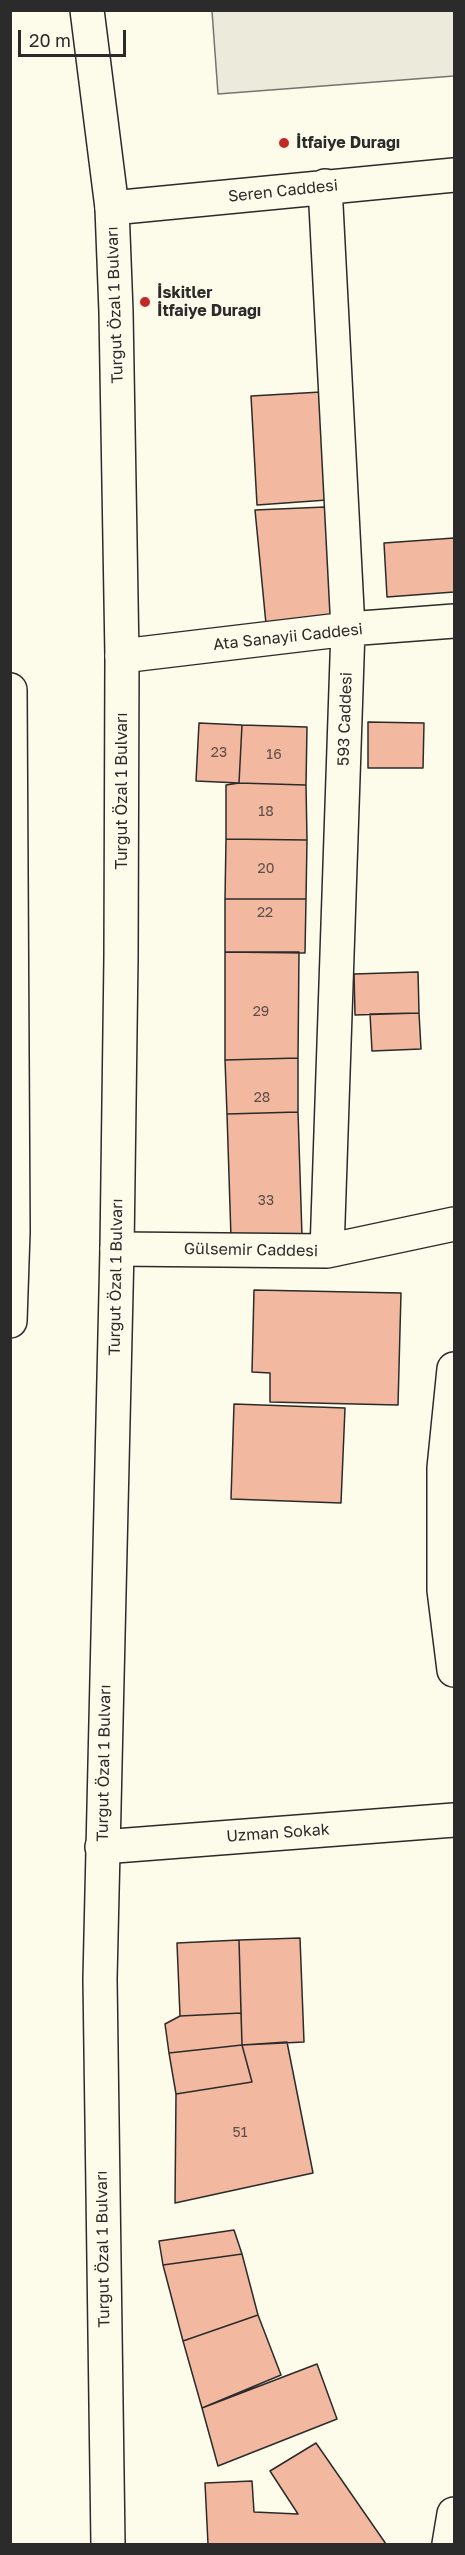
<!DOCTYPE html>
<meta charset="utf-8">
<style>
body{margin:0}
#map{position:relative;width:465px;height:2555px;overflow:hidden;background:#fdfbea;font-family:"Golos Text",sans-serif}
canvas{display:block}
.frame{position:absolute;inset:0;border:12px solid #2b2b2b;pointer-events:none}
.scale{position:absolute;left:18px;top:30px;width:108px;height:27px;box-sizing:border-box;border:3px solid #2b2b2b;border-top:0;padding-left:8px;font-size:18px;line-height:21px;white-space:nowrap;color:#2b2b2b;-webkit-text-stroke:4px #fdfbea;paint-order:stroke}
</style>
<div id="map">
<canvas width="465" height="2555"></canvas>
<div class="frame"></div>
<div class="scale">20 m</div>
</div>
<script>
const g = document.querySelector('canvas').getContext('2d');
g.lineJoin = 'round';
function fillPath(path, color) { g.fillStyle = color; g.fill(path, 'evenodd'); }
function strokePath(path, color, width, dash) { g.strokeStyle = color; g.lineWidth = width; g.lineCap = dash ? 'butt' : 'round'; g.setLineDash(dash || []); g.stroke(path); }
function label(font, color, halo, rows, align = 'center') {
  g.font = font + ' "Golos Text",sans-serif'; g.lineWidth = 4.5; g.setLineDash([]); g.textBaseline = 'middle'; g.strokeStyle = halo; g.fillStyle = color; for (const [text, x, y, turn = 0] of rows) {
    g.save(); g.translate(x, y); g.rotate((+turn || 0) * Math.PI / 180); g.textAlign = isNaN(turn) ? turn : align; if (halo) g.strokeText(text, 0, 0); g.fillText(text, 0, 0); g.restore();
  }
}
const green = new Path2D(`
 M212,11H454V76L218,94Z`);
fillPath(green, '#ecebdb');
strokePath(green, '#74746e', 1.5);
const building = new Path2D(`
 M321,392L327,500L257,505L251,396Z
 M325,507L335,619L266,624L255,510Z
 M454,538V592L387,597L384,543Z
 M368,722L424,723L423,768H368Z
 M199,723L242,725L239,783L196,781Z
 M242,725L307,727L306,785L239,783Z
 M239,783L306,785L307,840L226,839V785Z
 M226,839L307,840L306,899H225Z
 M225,899H306L305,953L225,952Z
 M225,952H299L298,1058L225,1060Z
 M418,972L419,1013L355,1015L354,974Z
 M419,1013L421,1049L372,1051L370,1014Z
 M298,1058V1112L227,1114L225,1060Z
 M298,1112L302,1236L231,1238L227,1114Z
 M254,1290L401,1293L398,1405L270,1402V1373L252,1372Z
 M234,1404L345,1408L341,1503L231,1499Z
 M300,1938L304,2042L242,2045L239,1940Z
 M239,1940L241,2013L180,2016L177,1943Z
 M241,2013L242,2045L169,2053L165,2024L180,2016Z
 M287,2042L313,2173L175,2203L176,2094L252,2082L242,2045Z
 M242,2045L252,2082L176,2094L169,2053Z
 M234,2230L242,2254L163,2265L159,2241Z
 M242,2254L258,2315L183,2341L163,2265Z
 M258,2315L281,2375L202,2408L183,2341Z
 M317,2364L337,2419L218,2466L202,2408Z
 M316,2443L386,2544H208L205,2483L252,2481L254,2512L298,2514L270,2471Z`);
fillPath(building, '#f2b8a0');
strokePath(building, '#2b2b2b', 1.5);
const minor = new Path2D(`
 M325,186L348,629L327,1251
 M112,208L454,175
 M122,656L348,629L454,621
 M117,1249L327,1251L454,1224
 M454,1369L444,1468V1590L454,1670
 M102,1847L454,1820
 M449,2544L454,2514`);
const trunk = new Path2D(`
 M87,10L112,208L116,312L122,656L121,957L117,1249L100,1979L108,2544
 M10,690L13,1232L10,1321`);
strokePath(minor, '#2b2b2b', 36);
strokePath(trunk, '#2b2b2b', 36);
strokePath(minor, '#fdfbea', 33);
strokePath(trunk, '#fdfbea', 33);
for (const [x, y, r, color] of [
 [284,143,6,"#c62828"],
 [145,302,6,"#c62828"]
]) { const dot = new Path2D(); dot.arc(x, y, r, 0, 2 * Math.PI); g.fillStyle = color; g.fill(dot); strokePath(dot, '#fdfbea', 2); }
label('14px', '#5d4e48', null, [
 ["23",219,753],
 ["16",274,755],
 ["18",266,812],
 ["20",266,869],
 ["22",265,913],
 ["29",261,1012],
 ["28",262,1098],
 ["33",266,1201],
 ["51",240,2133]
]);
label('bold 16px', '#2b2b2b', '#fdfbea', [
 ["İtfaiye Durağı",296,143],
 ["İskitler",157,293],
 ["İtfaiye Durağı",157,311]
], 'left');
label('16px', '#2b2b2b', '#fdfbea', [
 ["Seren Caddesi",283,191,-6],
 ["Turgut Özal 1 Bulvarı",115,305,-92],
 ["Ata Sanayii Caddesi",288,637,-6],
 ["593 Caddesi",345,719,-88],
 ["Turgut Özal 1 Bulvarı",122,791,-90],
 ["Gülsemir Caddesi",251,1250,1],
 ["Turgut Özal 1 Bulvarı",116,1277,-89],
 ["Turgut Özal 1 Bulvarı",104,1763,-89],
 ["Uzman Sokak",278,1833,-4],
 ["Turgut Özal 1 Bulvarı",103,2249,-91]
]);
</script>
